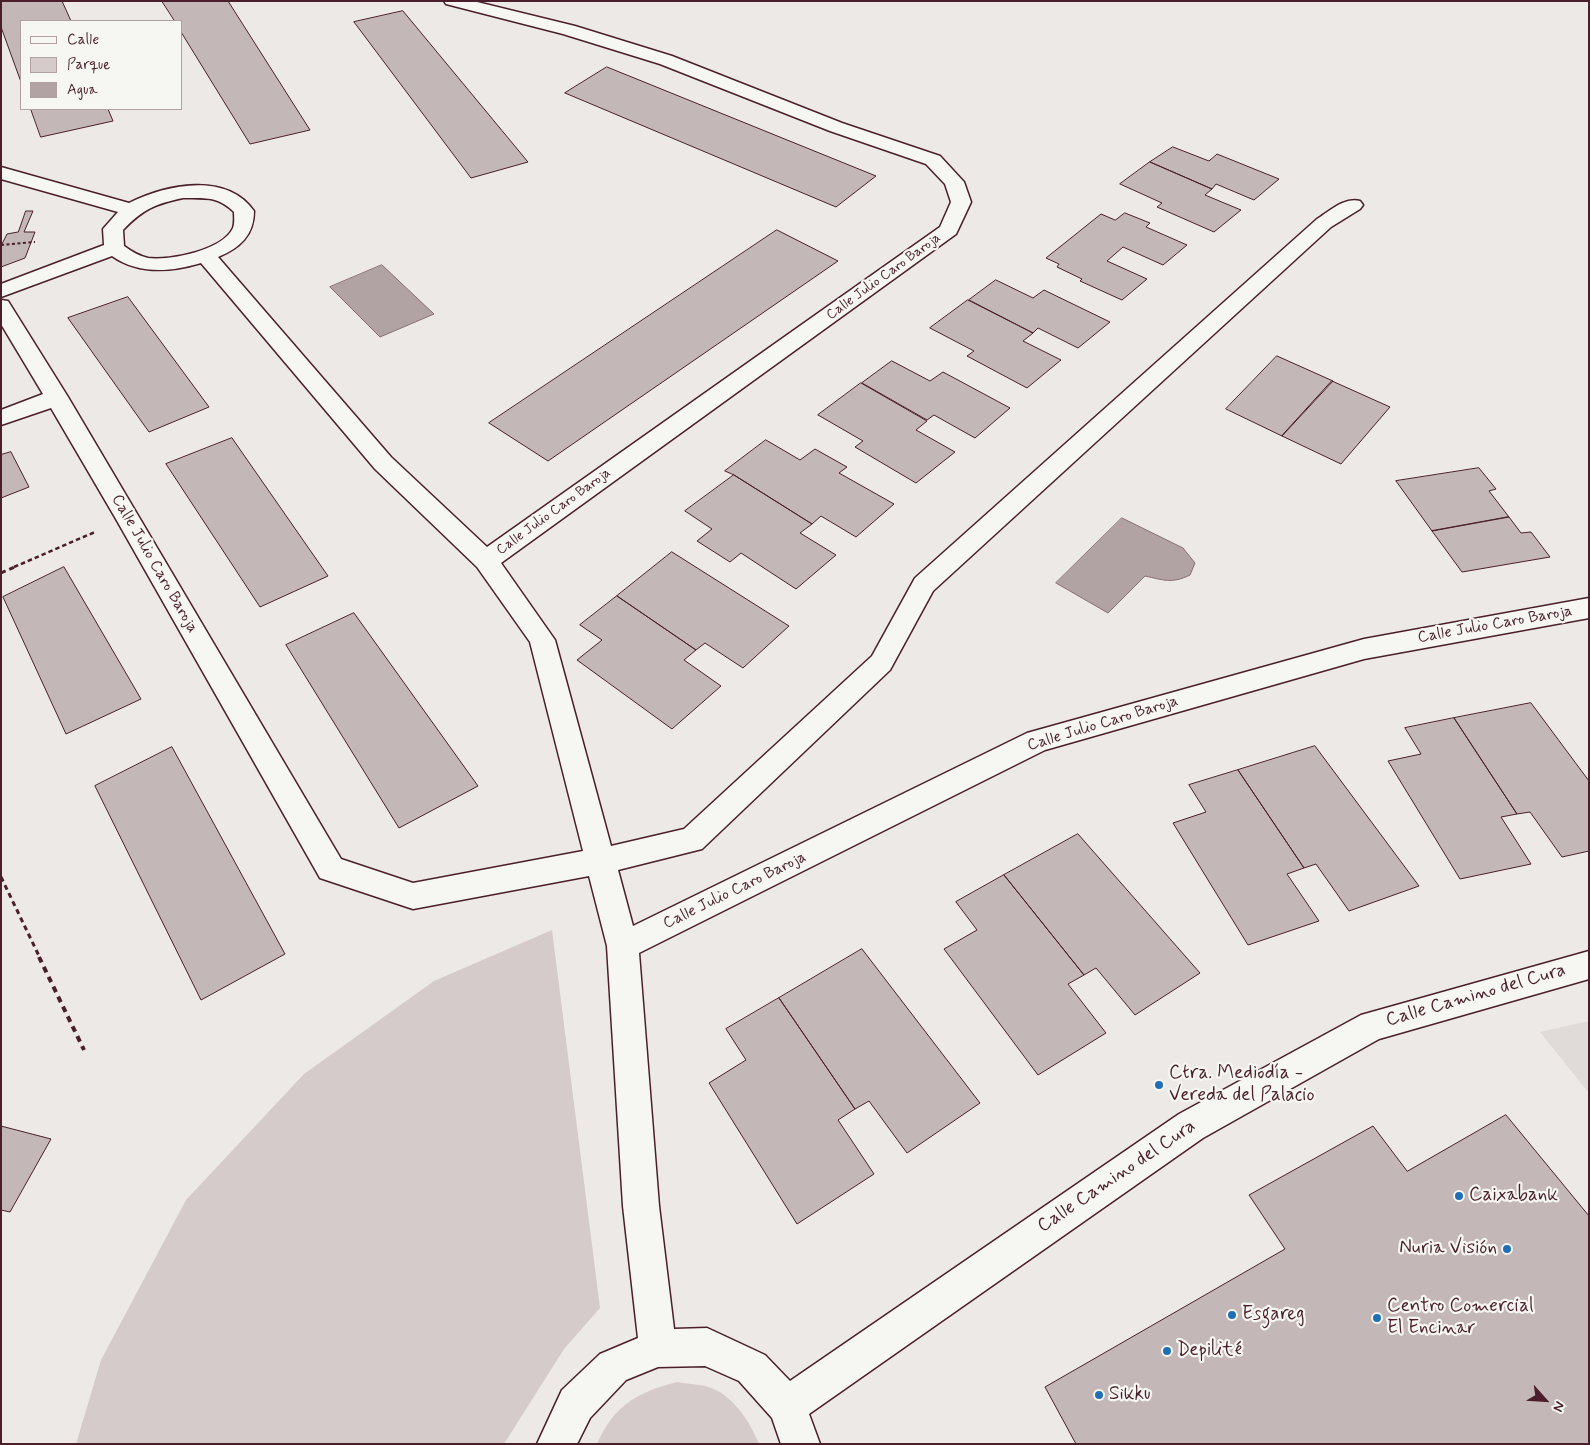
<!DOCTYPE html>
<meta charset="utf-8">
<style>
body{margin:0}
#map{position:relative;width:1590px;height:1445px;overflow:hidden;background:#ece9e6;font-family:Mynerve,sans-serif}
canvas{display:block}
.frame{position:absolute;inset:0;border:2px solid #4a1f2b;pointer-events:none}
.legend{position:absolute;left:20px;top:20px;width:162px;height:90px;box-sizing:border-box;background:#f6f6f2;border:1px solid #b1a0a2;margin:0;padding:6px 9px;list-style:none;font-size:15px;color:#4a1f2b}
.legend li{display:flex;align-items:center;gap:10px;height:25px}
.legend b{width:25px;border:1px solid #b1a0a2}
.north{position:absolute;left:1520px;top:1375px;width:50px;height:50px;-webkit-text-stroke:4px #f6f6f2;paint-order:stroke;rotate:116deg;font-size:14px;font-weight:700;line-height:20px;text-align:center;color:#4a1f2b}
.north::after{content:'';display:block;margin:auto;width:18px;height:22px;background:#4a1f2b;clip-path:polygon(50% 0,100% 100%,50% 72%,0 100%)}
</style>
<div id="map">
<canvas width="1590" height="1445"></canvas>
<div class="frame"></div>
<ul class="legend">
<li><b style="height:6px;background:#f6f6f2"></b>Calle</li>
<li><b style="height:14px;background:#d4cbca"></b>Parque</li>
<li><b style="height:14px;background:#b1a2a3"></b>Agua</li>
</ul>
<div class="north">N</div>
</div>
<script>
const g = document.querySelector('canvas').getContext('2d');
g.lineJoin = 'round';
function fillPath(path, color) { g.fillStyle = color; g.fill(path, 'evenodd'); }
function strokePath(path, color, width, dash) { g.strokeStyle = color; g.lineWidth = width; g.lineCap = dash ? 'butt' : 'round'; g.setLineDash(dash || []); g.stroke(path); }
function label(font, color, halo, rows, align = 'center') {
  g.font = font + ' Mynerve,sans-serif'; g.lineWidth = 4.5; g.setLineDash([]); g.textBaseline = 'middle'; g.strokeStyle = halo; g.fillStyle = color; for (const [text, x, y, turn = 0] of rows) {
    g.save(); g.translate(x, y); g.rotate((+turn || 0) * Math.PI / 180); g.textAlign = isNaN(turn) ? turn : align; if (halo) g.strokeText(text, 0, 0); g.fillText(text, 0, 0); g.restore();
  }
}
fillPath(new Path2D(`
 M1589,1021V1093L1540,1032Z`), '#e0dad8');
fillPath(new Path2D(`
 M552,930L600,1308L564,1349L504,1444H76L101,1360L186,1200L304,1074L434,981Z
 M677,1382C686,1384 696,1384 705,1386C731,1392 750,1421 759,1444H597C614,1405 638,1392 677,1382Z`), '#d4cbca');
const water = new Path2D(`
 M382,265L434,314L380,337L330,287Z
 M1122,518L1183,548L1195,563L1190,575C1172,584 1163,580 1145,576L1108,613L1056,583Z`);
fillPath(water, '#b1a2a3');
strokePath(water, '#886e73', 1);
const building = new Path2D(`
 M1,1H62L71,21H21V82L1,27Z
 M162,1H228L310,130L250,144L181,32V21H175Z
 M403,11L528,162L471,178L354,22Z
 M607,67L876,176L836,207L565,93Z
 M31,109H108L113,121L41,137Z
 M1173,147L1209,161L1217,154L1279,179L1254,200L1216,184L1212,189L1150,162Z
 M1150,162L1212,189L1205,195L1241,210L1214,232L1157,207L1162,203L1120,184Z
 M26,211H33L24,232H35L25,258L1,267V246L7,234L18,232Z
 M1125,213L1150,223L1146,227L1187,245L1163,265L1123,247L1107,261L1147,279L1122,300L1080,281L1082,279L1057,267L1059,264L1046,258L1101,214L1115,220Z
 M777,230L838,261L548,461L489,423Z
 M996,280L1033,298L1044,290L1110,322L1078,348L1038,328L1033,333L969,300Z
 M128,297L209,407L149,432L68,318Z
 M968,300L1033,333L1023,341L1061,360L1027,388L967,356L974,351L930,328Z
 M1277,356L1333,381L1282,436L1226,409Z
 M892,361L930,381L943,372L1010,408L975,438L934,415L927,420L862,383Z
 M1332,381L1390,407L1341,464L1282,436Z
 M861,383L927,421L916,430L955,452L916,483L855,447L863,441L818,415Z
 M232,438L328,576L260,607L166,464Z
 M766,440L800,460L815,449L847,467L839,473L894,504L856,537L821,516L812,524L734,475L725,471Z
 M11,452L29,487L1,498V455Z
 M1479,468L1496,489L1489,491L1509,517L1432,531L1396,481Z
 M734,475L812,524L800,533L836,555L796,589L741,553L730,562L697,541L712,529L685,511Z
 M1509,517L1521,533L1531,532L1550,557L1462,572L1432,531Z
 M672,552L789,626L743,668L705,643L696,650L617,596Z
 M64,567L141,699L66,734L3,597Z
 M617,596L696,650L684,660L721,686L672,729L577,660L602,640L580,625Z
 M354,613L478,786L399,828L286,645Z
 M1531,703L1589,781V851L1562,857L1530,812L1517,814L1454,718Z
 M1454,718L1517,814L1501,817L1531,864L1460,879L1388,761L1421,754L1405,728Z
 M1315,746L1419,886L1349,911L1316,864L1304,868L1238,770Z
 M172,747L285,954L201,1000L95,786Z
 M1238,770L1304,868L1287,874L1319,921L1248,945L1173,823L1206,812L1189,785Z
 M1078,834L1200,973L1135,1015L1096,968L1084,975L1004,875Z
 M1004,875L1084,975L1068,984L1106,1033L1038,1075L944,949L977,930L956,902Z
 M862,949L980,1103L907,1153L869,1101L855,1109L779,998Z
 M779,998L855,1109L838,1120L874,1174L797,1224L709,1083L746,1060L726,1029Z
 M1506,1115L1589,1216V1444H1076L1045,1387L1285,1249L1249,1195L1373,1126L1407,1171Z
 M1,1126L51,1139L10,1212L1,1210Z`);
fillPath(building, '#c4b7b7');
strokePath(building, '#4a1f2b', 1);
const minor = new Path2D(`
 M444,1H473L575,26L672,56L842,123L940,156L964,182L971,202L956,234L501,563L555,640L611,846L684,829L872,656L915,578L1317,219C1330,211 1344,197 1360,201L1363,205L1360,209L1331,227L933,591L890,670L702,849L618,870L633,926L1027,733L1364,639L1589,598V618L1364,659L1045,750L639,953L659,1206L674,1329L707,1328L720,1334L765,1355L790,1381L1179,1114L1361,1015L1589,951V979L1379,1039L1203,1138L809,1414L820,1444H781L772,1418L739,1381L705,1366L658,1367L626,1380L590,1418L577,1444H537L562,1390L600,1354L638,1338L623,1206L607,946L589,876L413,909L320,878L116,519L51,408L1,425V410L43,394L1,324V300L8,301L68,397L341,859L413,883L583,851L530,642L477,567L375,469L201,263C171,272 139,275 112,256L1,297V284L104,245L103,229L118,212L1,179V167L129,203C165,185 226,171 254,211C254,235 240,248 218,257L391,457L487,547L940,227L951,202L945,184L926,164L830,131L660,64L563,34L446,4ZM183,198C205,198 218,196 234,212C234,217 235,223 233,228C223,250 170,261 148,258C139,256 131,251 124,246L123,230C143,209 155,204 183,198Z`);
strokePath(minor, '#4a1f2b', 3);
strokePath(new Path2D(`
 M1,245L35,242`), '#4a1f2b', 2, [3, 2.5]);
strokePath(new Path2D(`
 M14,567L95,532`), '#4a1f2b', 2.5, [4.5, 3]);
strokePath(new Path2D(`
 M1,573L17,566
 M1,877L40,958`), '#4a1f2b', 3, [5, 4]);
strokePath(new Path2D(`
 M39,957L84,1050`), '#4a1f2b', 4, [6, 5]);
fillPath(minor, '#f6f6f2');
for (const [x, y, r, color] of [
 [1159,1085,5,"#1f6fb2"],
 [1459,1196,5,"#1f6fb2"],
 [1507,1249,5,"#1f6fb2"],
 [1232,1315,5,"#1f6fb2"],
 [1377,1318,5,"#1f6fb2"],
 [1167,1351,5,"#1f6fb2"],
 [1099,1395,5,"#1f6fb2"]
]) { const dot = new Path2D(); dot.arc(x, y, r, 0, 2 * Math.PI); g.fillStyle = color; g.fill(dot); strokePath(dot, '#f6f6f2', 2); }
label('14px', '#4a1f2b', '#f6f6f2', [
 ["Calle Julio Caro Baroja",884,277,-36],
 ["Calle Julio Caro Baroja",554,512,-36]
]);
label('16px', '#4a1f2b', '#f6f6f2', [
 ["Calle Julio Caro Baroja",154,564,60],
 ["Calle Julio Caro Baroja",1495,625,-10],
 ["Calle Julio Caro Baroja",1103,724,-17],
 ["Calle Julio Caro Baroja",735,891,-26]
]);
label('19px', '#4a1f2b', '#f6f6f2', [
 ["Calle Camino del Cura",1476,996,-16],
 ["Calle Camino del Cura",1117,1177,-34]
]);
label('19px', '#4a1f2b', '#f6f6f2', [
 ["Ctra. Mediodía -",1169,1074],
 ["Vereda del Palacio",1169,1096],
 ["Caixabank",1469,1196],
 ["Nuria Visión",1497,1249,"right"],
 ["Centro Comercial",1387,1307],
 ["El Encinar",1387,1329],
 ["Esgareg",1242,1315],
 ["Depilité",1177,1351],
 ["Sikku",1109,1395]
], 'left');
</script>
